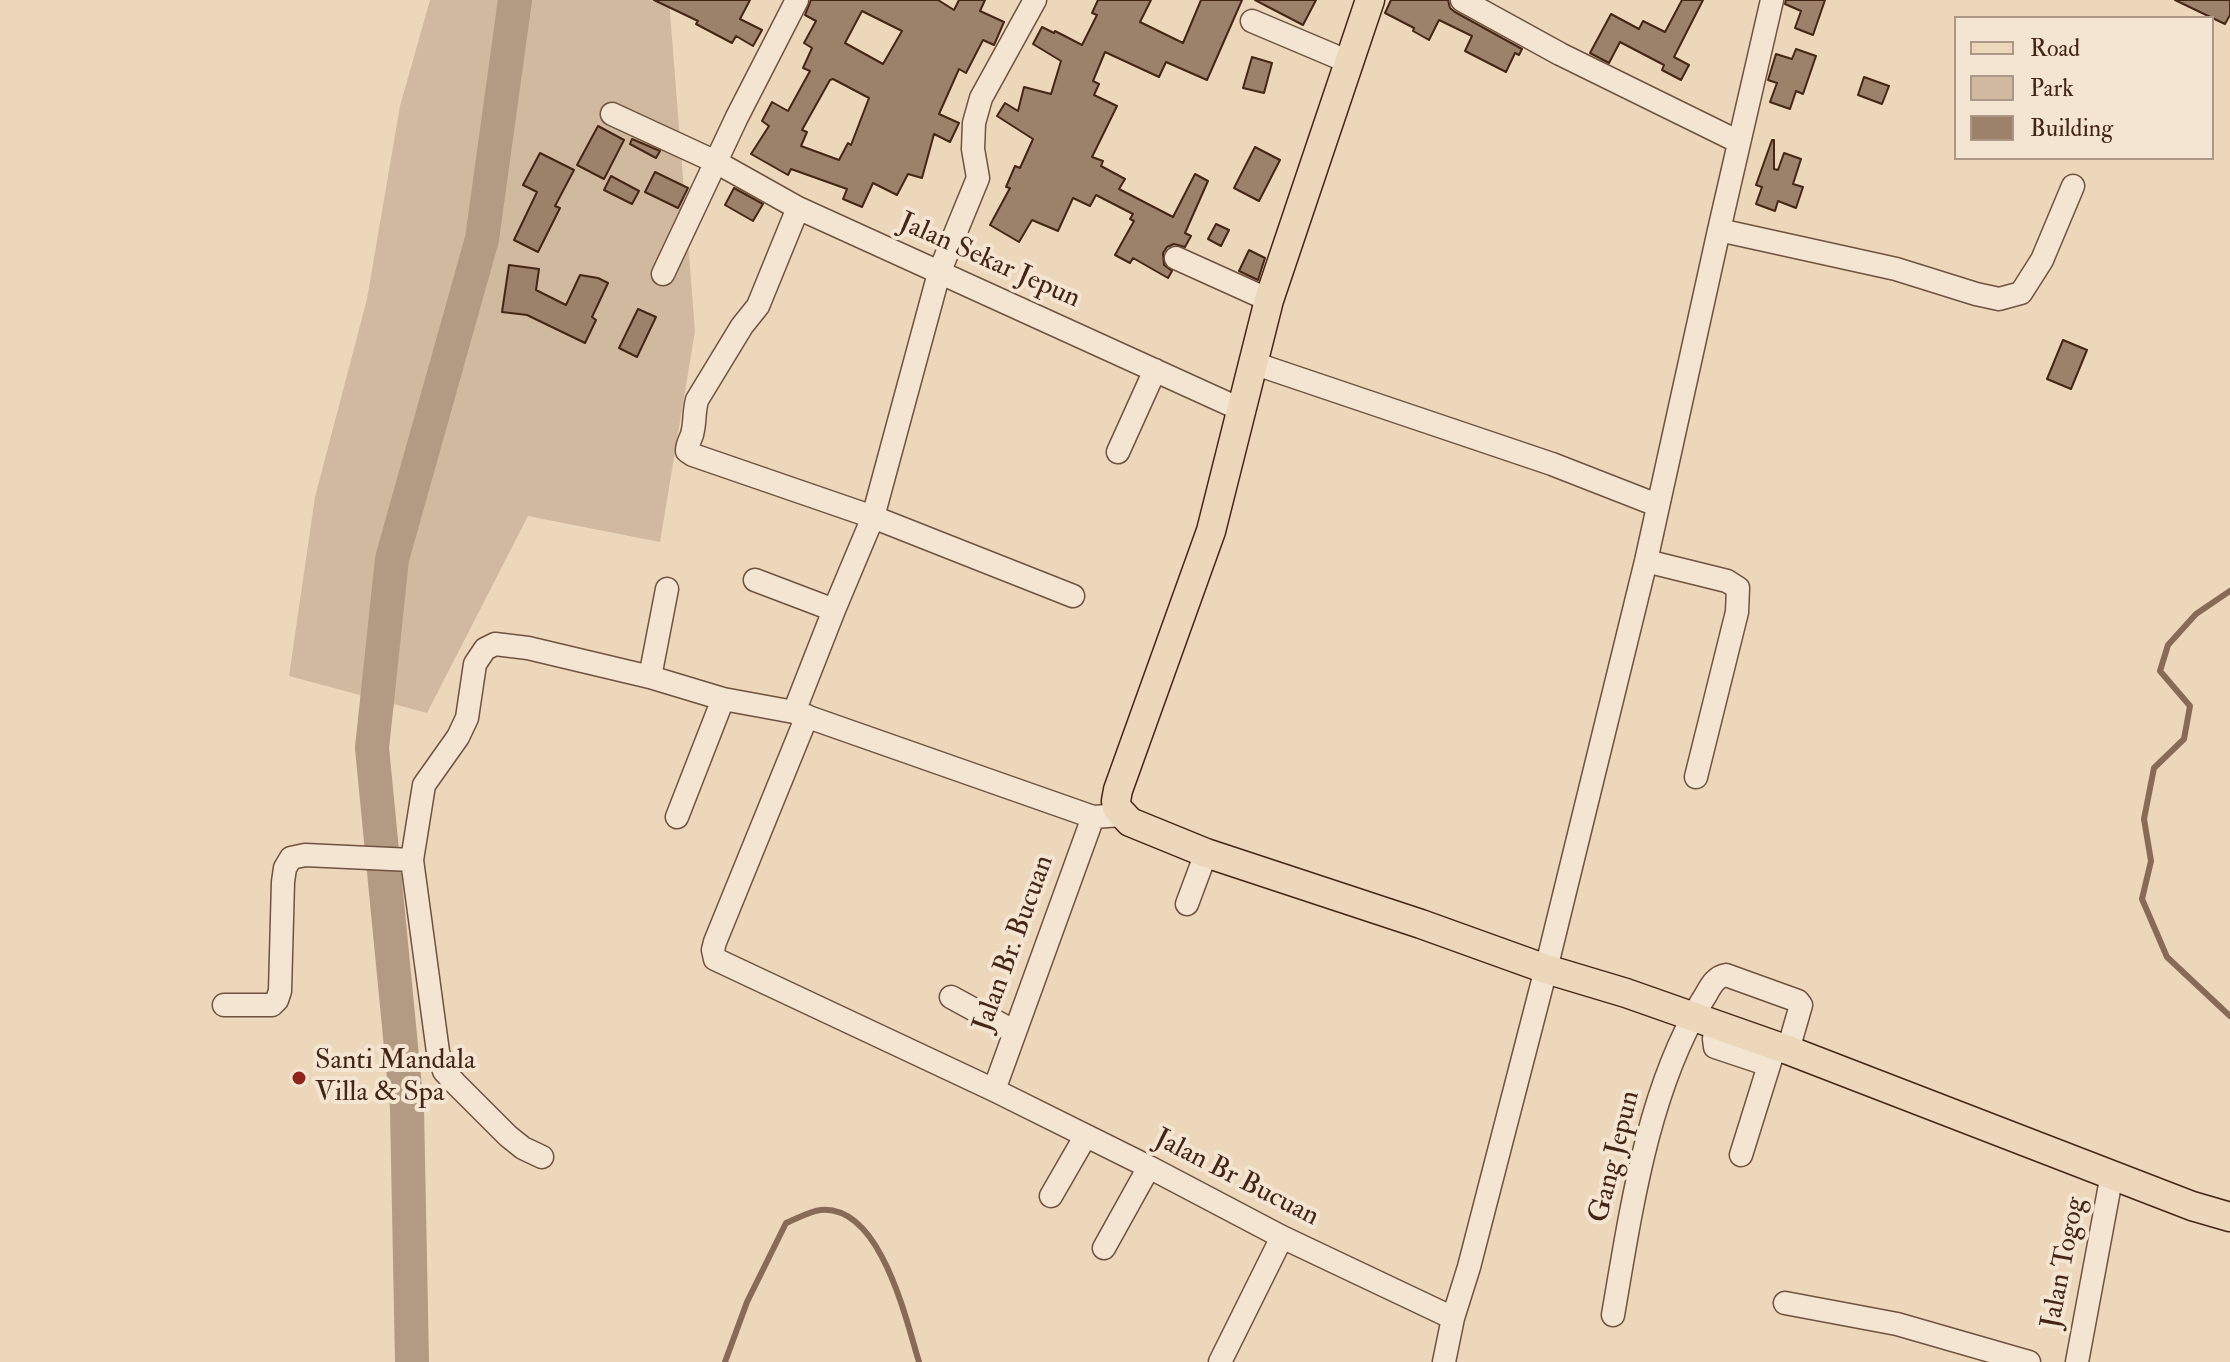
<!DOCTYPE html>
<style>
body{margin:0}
#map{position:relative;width:2230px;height:1362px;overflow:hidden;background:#ecd7ba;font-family:"IM FELL Double Pica",serif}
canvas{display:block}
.legend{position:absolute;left:1954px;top:16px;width:260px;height:144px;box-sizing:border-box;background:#f3e5d2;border:2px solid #ad9887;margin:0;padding:10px 14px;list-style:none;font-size:24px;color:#452516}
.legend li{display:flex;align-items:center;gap:16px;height:40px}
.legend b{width:40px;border:2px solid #ad9887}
</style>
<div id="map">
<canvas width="2230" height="1362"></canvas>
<ul class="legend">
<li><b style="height:10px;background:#ecd7ba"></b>Road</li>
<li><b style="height:22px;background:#d0b99e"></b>Park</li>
<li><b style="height:22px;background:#9c826b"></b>Building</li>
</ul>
</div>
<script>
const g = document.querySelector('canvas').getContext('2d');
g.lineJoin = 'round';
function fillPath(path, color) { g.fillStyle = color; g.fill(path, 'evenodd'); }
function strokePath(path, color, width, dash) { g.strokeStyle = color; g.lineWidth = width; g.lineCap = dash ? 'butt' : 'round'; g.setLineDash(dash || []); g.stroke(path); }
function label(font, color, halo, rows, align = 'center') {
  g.font = font + ' "IM FELL Double Pica",serif'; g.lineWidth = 8; g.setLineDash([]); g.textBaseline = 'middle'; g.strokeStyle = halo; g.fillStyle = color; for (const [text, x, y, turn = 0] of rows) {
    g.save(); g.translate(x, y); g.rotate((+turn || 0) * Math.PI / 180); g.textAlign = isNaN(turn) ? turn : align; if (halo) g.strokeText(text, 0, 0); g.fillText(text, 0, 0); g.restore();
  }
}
fillPath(new Path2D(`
 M430,0H669L695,331L660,542L528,516L427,713L289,676L315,497L367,299L400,106Z`), '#d0b99e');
strokePath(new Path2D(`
 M2230,591L2196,614L2168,645L2160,671L2190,706L2184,739L2154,768L2144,819L2151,861L2142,899L2167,957L2230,1016
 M725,1362L747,1302L786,1223C796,1219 810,1211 821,1210C881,1205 906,1320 919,1362`), '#876b57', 6);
strokePath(new Path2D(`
 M412,1362L407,1108L372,748L392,559L482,239L515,0`), '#b39a82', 34);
const building = new Path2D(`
 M654,0H750L740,19L762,30L753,46L736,36L732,43L696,24L698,21Z
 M811,0H938L954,10L959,0H985L980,11L1004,22L994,45L983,40L966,73L959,69L939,114L959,123L950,142L934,134L922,178L908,174L897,195L873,183L862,207L843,199L847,189L791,169L788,175L751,154L769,126L762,121L772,102L788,111L810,71L803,68L812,48L804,43L816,21L805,15ZM862,11L902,31L883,64L845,43ZM833,79L869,98L851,145L848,143L839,160L801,146L807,132L802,130L830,80Z
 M1098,0H1151L1140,22L1183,43L1201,0H1242L1207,80L1166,62L1159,77L1105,52L1093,81L1099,84L1094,95L1117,106L1092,157L1103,161L1101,166L1125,179L1119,189L1173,217L1195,174L1208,181L1185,233L1191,236L1185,247L1174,244L1167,247L1163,253L1164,265L1172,271L1168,278L1133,258L1130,263L1115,255L1134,221L1130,219L1133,214L1096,195L1090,206L1073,198L1058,231L1032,220L1019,242L990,225L1010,188L1006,187L1015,166L1020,168L1033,139L997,116L1005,103L1018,111L1024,87L1051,94L1061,61L1033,44L1042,27L1054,33L1055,31L1082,45L1097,15L1092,13Z
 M1255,0H1316L1303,25Z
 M1391,0H1448L1450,8L1455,12L1522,49L1519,55L1515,53L1506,72L1465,51L1472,36L1439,20L1429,40L1413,31L1414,28L1385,13Z
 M1682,0H1703L1674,57L1689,65L1681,80L1662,70L1664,65L1620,42L1609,63L1590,53L1611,14L1639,29L1643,21L1665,32Z
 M1786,0H1825L1813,35L1795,28L1801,11L1785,4Z
 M2175,0H2230V15L2225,24Z
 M1796,49L1816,56L1803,94L1796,91L1790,109L1770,102L1777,83L1768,80L1776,54L1792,59Z
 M1252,57L1272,63L1264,93L1243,88Z
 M1864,77L1889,86L1882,104L1858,95Z
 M598,126L624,140L604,179L577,165Z
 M632,139L660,151L656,158L630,144Z
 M1772,140H1774V169L1778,170L1784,153L1801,159L1793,184L1803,187L1796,208L1778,201L1775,211L1756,204L1762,187L1756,185Z
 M1255,147L1280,160L1259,201L1234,188Z
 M540,153L574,170L555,206L560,208L538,252L514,240L537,192L523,185Z
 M655,172L688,188L678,208L645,192Z
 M611,176L639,191L632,204L604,190Z
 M734,188L763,204L753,221L725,205Z
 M1216,224L1229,230L1221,246L1208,239Z
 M1249,250L1265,258L1258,280L1239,271Z
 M509,265L539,269L536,290L566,305L580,275L598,278L608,283L592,317L596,320L585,343L527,315L502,312Z
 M638,309L656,317L637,357L619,348Z
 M2063,340L2087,350L2071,389L2047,379Z`);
fillPath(building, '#9c826b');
strokePath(building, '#452516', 2);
const minor = new Path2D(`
 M1462,0L1560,54L1739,142
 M1252,21L1349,62
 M612,114L716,162L798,208L1242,410
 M798,208L758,306L742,326L697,400C694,411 695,420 693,430C692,439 687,442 687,451L693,455L873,517L1073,596
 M1719,230L1896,269L1976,294L1999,299L2021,293L2042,260L2073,186
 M1176,258L1269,300
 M663,274L737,117L797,0
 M1253,363L1552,464L1657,505
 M1118,452L1155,370
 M1646,561L1727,581L1738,588L1737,612L1696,777
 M755,580L834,610
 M650,677L667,589
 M794,712L834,610L873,517L939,273L978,178L973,149L974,123L981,98L1035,0
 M807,716L715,942L713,950L715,959L994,1090L1149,1167L1282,1237L1453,1318
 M677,817L723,699
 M1187,904L1206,853
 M951,997L1015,1032
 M224,1005H272L277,1000L280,991L283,882L285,868L291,858L305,855L412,860
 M1716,1026L1714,1039L1715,1047L1769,1065
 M994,1090L1093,817
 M1741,1155L1775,1046
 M542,1157L523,1148L508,1136L455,1083L444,1071L438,1052L412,860L424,785L458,737L467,718L475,664L485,649L495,644L528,648L650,677L723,699L794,712L1093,817L1122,815
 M1051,1196L1085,1137
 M1104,1248L1149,1167
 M1785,1303L1897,1324L2029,1362
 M1613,1315C1631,1211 1647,1093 1702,1001C1709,991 1713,977 1726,975L1798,1001L1801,1005L1788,1050
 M1220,1362L1282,1237
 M1444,1362L1453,1318L1469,1267L1546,969L1646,561L1719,230L1772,0
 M2077,1362L2112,1174`);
const major = new Path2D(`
 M1370,0L1269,300L1211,531L1118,790L1116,801L1117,808L1130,822L1206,853L1421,924L1546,969L1626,993L1788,1050L2192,1206L2230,1217`);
strokePath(minor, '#6f523f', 25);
strokePath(major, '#452516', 31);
strokePath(minor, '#f3e5d2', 22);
strokePath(major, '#ecd7ba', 28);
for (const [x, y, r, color] of [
 [299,1078,8,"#8f2418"]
]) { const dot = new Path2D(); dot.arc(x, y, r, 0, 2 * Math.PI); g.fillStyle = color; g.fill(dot); strokePath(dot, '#f3e5d2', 3); }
label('28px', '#452516', '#f3e5d2', [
 ["Jalan Sekar Jepun",989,262,24],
 ["Jalan Br. Bucuan",1015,944,-70],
 ["Gang Jepun",1616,1157,-76],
 ["Jalan Br Bucuan",1236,1179,27],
 ["Jalan Togog",2065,1263,-79]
]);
label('28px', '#452516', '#f3e5d2', [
 ["Santi Mandala",315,1062],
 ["Villa & Spa",315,1094]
], 'left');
</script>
